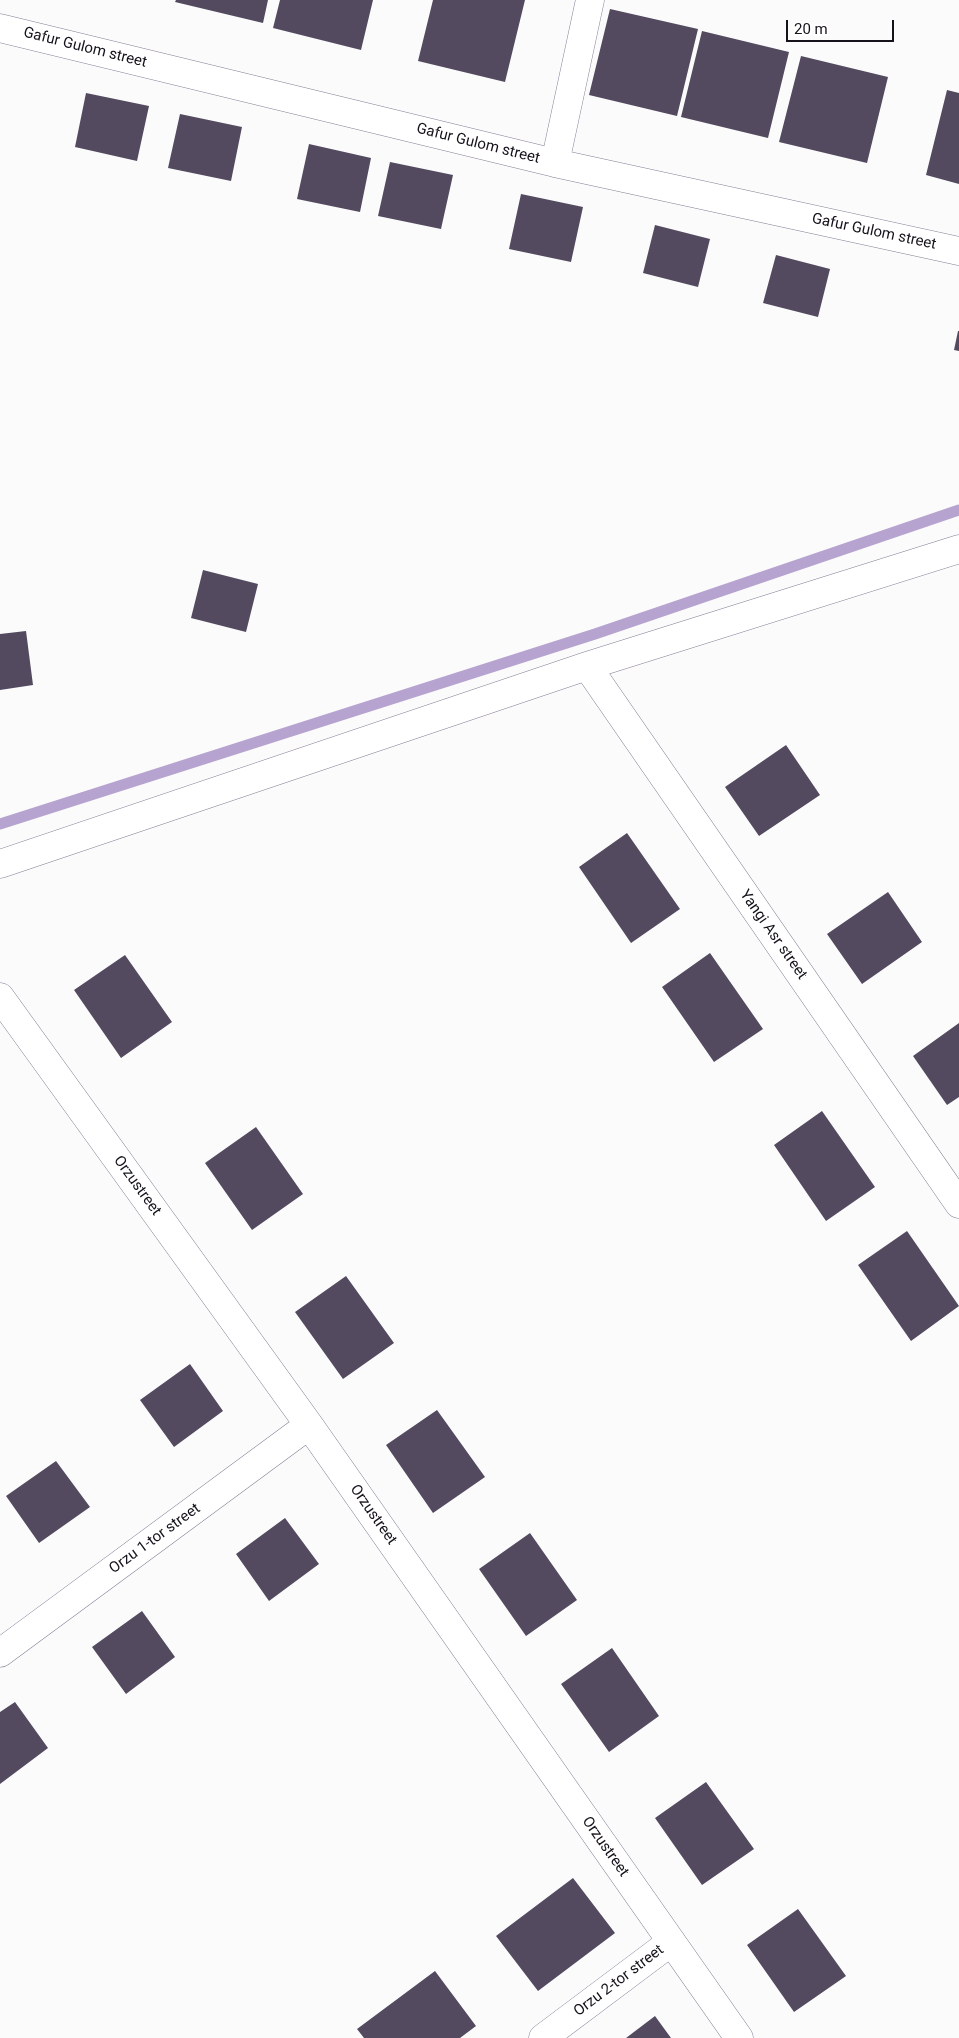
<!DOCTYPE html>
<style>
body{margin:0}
#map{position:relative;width:959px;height:2038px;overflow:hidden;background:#fbfbfb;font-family:Roboto,sans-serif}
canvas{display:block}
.scale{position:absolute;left:786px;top:20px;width:108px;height:22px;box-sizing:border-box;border:2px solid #16121b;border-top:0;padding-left:6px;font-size:15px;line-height:18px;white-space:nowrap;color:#16121b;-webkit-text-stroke:4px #fff;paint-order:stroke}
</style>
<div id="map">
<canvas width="959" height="2038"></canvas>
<div class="scale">20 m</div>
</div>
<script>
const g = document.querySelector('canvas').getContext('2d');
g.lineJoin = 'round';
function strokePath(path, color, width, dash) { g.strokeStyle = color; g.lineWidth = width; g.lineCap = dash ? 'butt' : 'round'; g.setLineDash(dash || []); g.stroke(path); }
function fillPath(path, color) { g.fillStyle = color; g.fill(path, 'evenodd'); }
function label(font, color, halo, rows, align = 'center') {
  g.font = font + ' Roboto,sans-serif'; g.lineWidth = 5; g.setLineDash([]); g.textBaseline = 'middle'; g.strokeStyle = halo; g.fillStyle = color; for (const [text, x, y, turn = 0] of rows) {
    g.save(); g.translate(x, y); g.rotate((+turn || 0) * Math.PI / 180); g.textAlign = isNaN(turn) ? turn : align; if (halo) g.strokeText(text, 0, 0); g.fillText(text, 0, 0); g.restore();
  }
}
strokePath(new Path2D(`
 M0,824L595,634L959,510`), '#b7a3d0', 11);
fillPath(new Path2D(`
 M176,0H268L263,23L175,2Z
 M280,0H373L361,50L273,28Z
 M433,0H525L505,82L418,61Z
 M610,9L698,29L677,116L589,95Z
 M702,31L789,52L768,138L681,117Z
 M801,56L888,77L867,163L779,142Z
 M947,90L959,93V184L926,175Z
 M86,93L149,106L137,161L75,147Z
 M180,114L242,127L231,181L168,168Z
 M309,144L371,158L360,212L297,199Z
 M390,162L453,175L441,229L378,216Z
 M521,194L583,207L571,262L509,249Z
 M655,225L710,239L698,287L643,273Z
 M776,255L830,269L818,317L763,303Z
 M958,331H959V351L954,350Z
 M203,570L258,584L246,632L191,618Z
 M26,631L33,685L0,690V634Z
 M786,745L820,795L759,836L725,787Z
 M627,833L680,909L631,943L579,867Z
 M888,892L922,942L862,984L827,934Z
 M710,953L763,1029L714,1062L662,987Z
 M125,955L172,1022L121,1058L74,990Z
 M959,1023V1097L947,1105L913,1056Z
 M822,1111L875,1187L826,1221L774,1145Z
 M256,1127L303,1194L252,1230L205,1163Z
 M907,1231L959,1306L911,1341L858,1265Z
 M346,1276L394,1343L343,1379L295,1312Z
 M190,1364L223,1411L174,1447L140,1400Z
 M437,1410L485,1477L433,1513L386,1445Z
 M56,1461L90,1507L39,1543L6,1496Z
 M285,1518L319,1564L269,1601L236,1554Z
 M530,1533L577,1600L526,1636L479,1569Z
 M142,1611L175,1657L126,1694L92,1647Z
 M612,1648L659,1716L609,1752L561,1684Z
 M15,1702L48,1748L0,1784V1712Z
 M706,1782L754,1849L702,1885L655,1818Z
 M573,1878L615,1933L538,1991L496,1936Z
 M798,1909L846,1976L794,2012L747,1945Z
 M435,1971L476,2026L460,2038H364L357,2029Z
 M655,2016L671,2038H626Z`), '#534a60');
const minor = new Path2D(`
 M0,28L555,163L959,251
 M555,163L590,0
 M587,666L959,1204
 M0,864L587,666L959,549
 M0,997L309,1425L739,2038
 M0,1653L309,1425
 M543,2038L671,1942`);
strokePath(minor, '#887e96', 29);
strokePath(minor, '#fff', 28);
label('15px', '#16121b', '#fff', [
 ["Gafur Gulom street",85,48,14],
 ["Gafur Gulom street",478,144,14],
 ["Gafur Gulom street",874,232,12],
 ["Yangi Asr street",773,935,55],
 ["Orzustreet",137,1186,54],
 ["Orzustreet",373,1515,55],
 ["Orzu 1-tor street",155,1539,-36],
 ["Orzustreet",605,1847,55],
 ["Orzu 2-tor street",619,1981,-37]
]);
</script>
